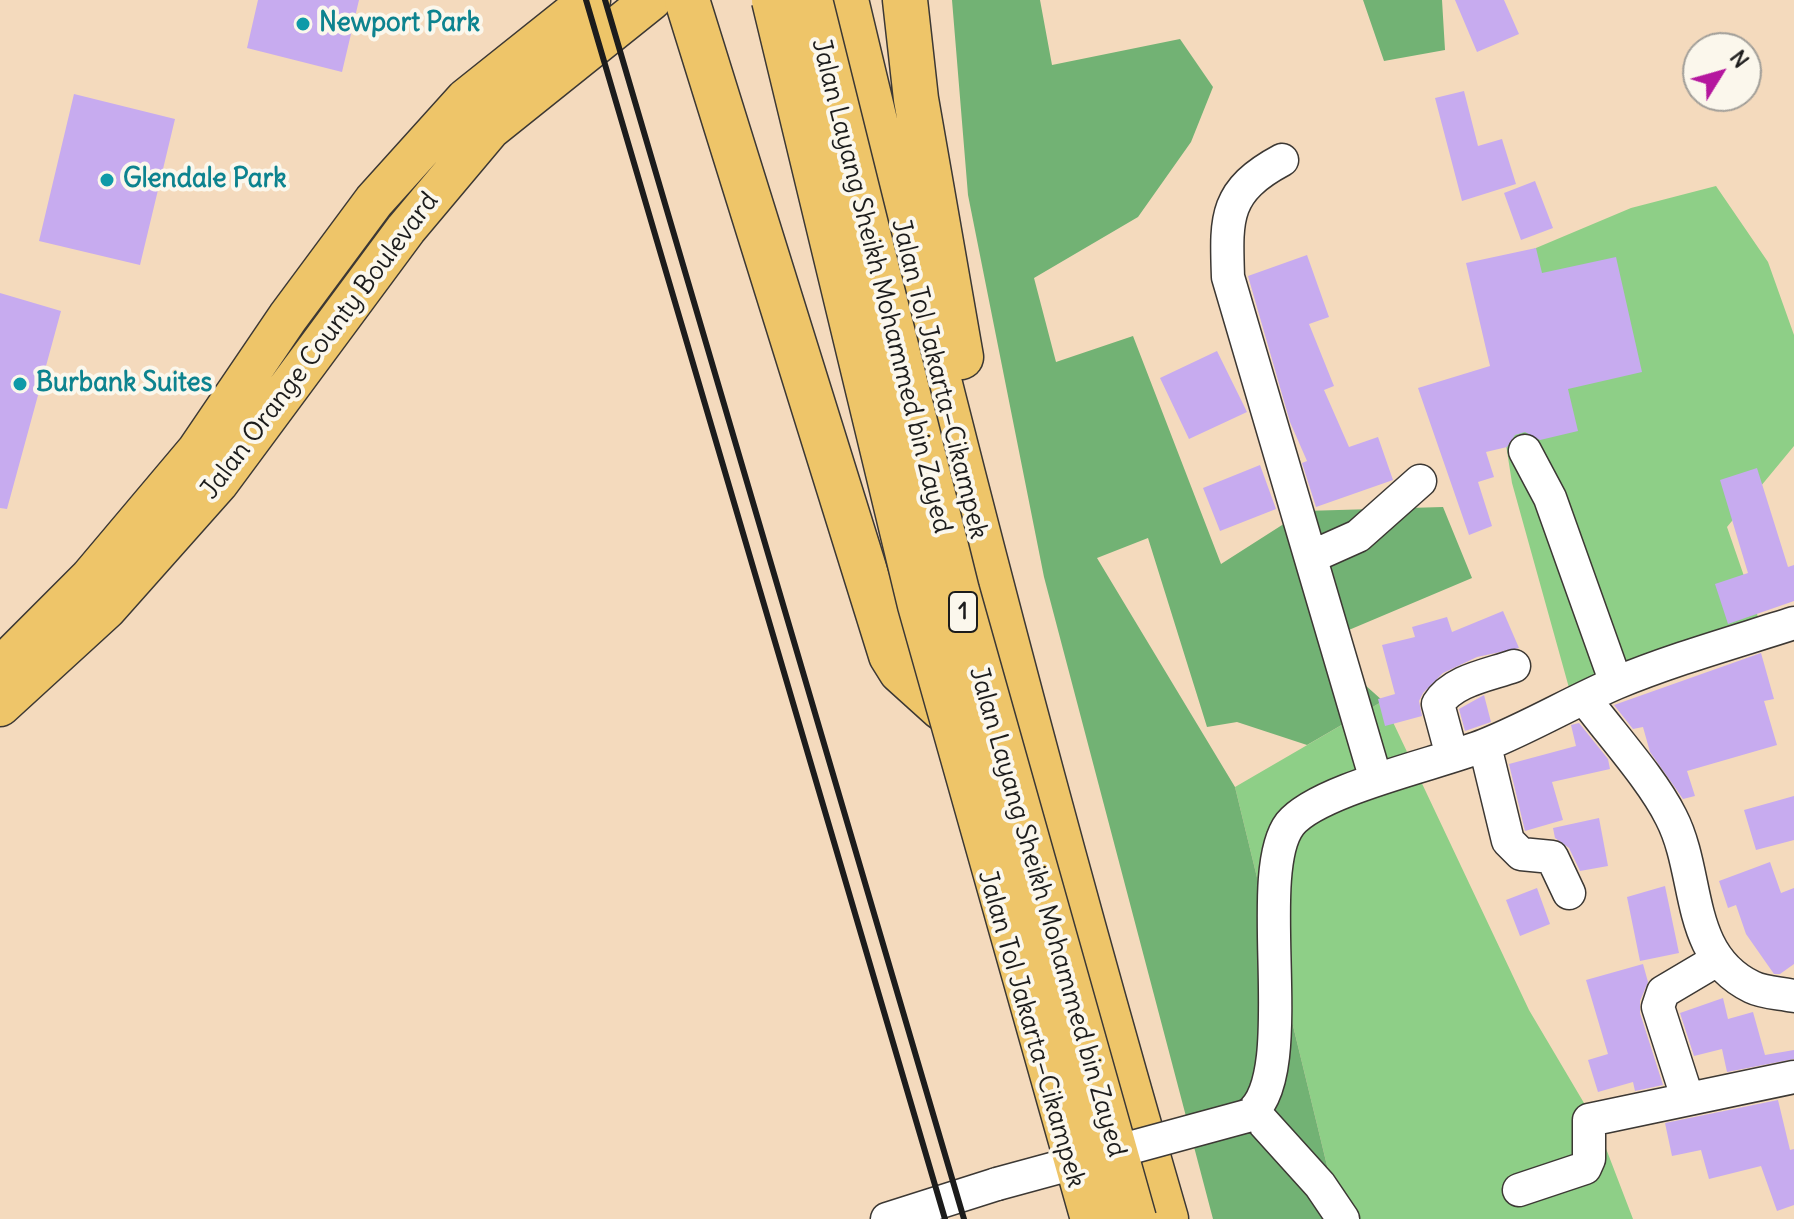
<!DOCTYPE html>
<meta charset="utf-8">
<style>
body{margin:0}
#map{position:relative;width:1794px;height:1219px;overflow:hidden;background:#f4dabd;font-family:Delius,sans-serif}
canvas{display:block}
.north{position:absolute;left:1682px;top:32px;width:80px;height:80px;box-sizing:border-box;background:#fbf7ec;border:2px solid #a29f99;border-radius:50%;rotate:53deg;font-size:22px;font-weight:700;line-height:32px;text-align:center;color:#1c1c1c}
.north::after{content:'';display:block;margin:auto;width:28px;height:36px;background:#b5179e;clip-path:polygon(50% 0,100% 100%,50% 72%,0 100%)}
</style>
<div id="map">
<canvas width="1794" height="1219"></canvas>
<div class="north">N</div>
</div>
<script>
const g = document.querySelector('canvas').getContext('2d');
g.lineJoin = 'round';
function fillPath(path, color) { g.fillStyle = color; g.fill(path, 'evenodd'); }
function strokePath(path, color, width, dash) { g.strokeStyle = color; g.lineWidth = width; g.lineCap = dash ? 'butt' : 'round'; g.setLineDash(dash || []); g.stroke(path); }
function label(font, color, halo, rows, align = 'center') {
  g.font = font + ' Delius,sans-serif'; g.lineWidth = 8; g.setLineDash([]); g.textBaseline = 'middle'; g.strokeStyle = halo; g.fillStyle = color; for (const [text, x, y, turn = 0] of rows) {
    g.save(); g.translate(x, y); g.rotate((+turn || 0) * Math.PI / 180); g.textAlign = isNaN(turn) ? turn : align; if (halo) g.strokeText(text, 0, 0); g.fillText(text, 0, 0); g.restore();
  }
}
fillPath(new Path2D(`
 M1716,186L1768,262L1794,335V446L1727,527L1763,631L1571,695L1512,483L1479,272L1631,208Z
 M1383,701L1529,1010L1597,1125L1633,1219H1340L1235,787Z`), '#8ecf87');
fillPath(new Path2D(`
 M952,0H1040L1052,65L1180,39L1213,87L1191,142L1138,217L1034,278L1056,362L1133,336L1221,564L1304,511L1443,507L1472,578L1318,643L1383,701L1307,745L1237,722L1207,727L1148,538L1097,558L1235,787L1340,1219H1213L1044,577L968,195Z
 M1363,0H1442L1445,50L1384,61Z`), '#72b274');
fillPath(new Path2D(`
 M258,0H359L342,72L247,48Z
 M1455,0H1504L1519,34L1477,52Z
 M1464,91L1478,146L1502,139L1516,184L1462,201L1435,98Z
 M74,94L175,119L140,265L39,241Z
 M1535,181L1553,228L1521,240L1504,193Z
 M1536,248L1542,273L1616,257L1642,372L1568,389L1578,431L1540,440L1525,432L1515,435L1507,447L1486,452L1494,477L1478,482L1492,526L1469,535L1418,388L1490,366L1466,263Z
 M1307,255L1329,317L1309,324L1334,386L1324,390L1349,447L1378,437L1393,480L1316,507L1302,463L1307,461L1290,422L1248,276Z
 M0,293L61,311L7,509L0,508Z
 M1217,351L1247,412L1189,439L1160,378Z
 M1260,465L1276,509L1220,531L1203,488Z
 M1757,468L1788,567L1794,565V601L1728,624L1715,584L1748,573L1720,480Z
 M1503,611L1519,648L1477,657L1443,673L1423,693L1419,701L1422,716L1385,726L1378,699L1395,694L1382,645L1415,637L1412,627L1447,617L1452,632Z
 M1761,653L1774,699L1764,701L1777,745L1687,771L1695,796L1683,799L1650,752L1643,727L1633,729L1614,705Z
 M1484,695L1491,722L1465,731L1459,709Z
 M1579,723L1608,759L1610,769L1552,782L1563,820L1525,831L1509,764L1576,746L1571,725Z
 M1794,796V840L1756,850L1744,810Z
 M1599,818L1608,866L1580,871L1569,848L1555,838L1553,828Z
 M1770,862L1781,893L1794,888V964L1780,974H1774L1746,934L1736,905L1728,908L1719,881Z
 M1665,886L1679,953L1640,961L1627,897Z
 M1537,888L1550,924L1520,936L1506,900Z
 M1643,964L1648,982L1640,1001V1013L1663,1085L1635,1091L1633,1082L1598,1092L1588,1060L1608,1054L1586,980Z
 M1723,998L1728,1019L1753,1012L1765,1055L1794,1050V1059L1727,1072L1722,1049L1694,1056L1680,1013Z
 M1778,1100L1790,1150L1794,1149V1205L1777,1211L1761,1166L1709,1179L1701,1150L1672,1156L1665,1123Z`), '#c7abef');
const minor = new Path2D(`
 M1282,160C1224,191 1226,218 1228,277L1376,780
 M1525,451L1550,498L1616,683
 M1311,557L1358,536L1420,481
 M1585,699C1611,734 1652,779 1671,817C1701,875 1684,954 1752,987C1764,993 1781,993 1794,996
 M1485,746L1508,841L1521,854L1552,857L1569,893
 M1452,756L1438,704C1453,680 1489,675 1514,666
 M1687,1097L1658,1007L1663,992L1717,960
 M1254,1112L1320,1185L1343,1219
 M1247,1116C1304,1081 1250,876 1290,824C1318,789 1441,763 1485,745C1530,727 1572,702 1616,683C1674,659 1735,642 1794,623
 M1519,1190L1585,1168L1589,1159V1120L1794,1077
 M887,1219L997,1184`);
const major = new Path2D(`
 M0,668L90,578L197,451L288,317L374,201L466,99L590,0
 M0,706L106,609L218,483L406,229L490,129L651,0`);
const highway = new Path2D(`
 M687,0L891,655L901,671L942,708
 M846,0C943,409 1049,816 1166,1219
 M905,0L916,99L961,357`);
strokePath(minor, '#3c3834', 35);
strokePath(major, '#3c3834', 43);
strokePath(highway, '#3c3834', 47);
strokePath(minor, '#fff', 32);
strokePath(major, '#eec569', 40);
strokePath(highway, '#eec569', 44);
strokePath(new Path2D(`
 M586,0L945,1219
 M605,0L964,1219`), '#1c1c1c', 6);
const minorBridge = new Path2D(`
 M997,1184L1247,1116`);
const highwayBridge = new Path2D(`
 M774,0L920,605L1093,1219
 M810,0L957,591L1134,1219`);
strokePath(minorBridge, '#3c3834', 35, []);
strokePath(highwayBridge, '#3c3834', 47, []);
strokePath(minorBridge, '#fff', 32);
strokePath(highwayBridge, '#eec569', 44);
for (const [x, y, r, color] of [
 [303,24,8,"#0f9aa8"],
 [107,180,8,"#0f9aa8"],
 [20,384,8,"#0f9aa8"]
]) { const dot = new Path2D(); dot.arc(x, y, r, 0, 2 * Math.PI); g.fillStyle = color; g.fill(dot); strokePath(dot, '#fbf7ec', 3); }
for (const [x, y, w] of [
 [963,612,28]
]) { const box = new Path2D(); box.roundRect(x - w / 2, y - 20, w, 40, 6); g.fillStyle = '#fbf7ec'; g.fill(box); strokePath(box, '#1c1c1c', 2); }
label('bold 24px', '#1c1c1c', null, [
 ["1",963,612]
]);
label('bold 26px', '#0d838f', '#fbf7ec', [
 ["Newport Park",319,24],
 ["Glendale Park",123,180],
 ["Burbank Suites",36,384]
], 'left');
label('26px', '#1c1c1c', '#fbf7ec', [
 ["Jalan Layang Sheikh Mohammed bin Zayed",881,286,76],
 ["Jalan Orange County Boulevard",320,346,-53],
 ["Jalan Tol Jakarta–Cikampek",939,379,76],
 ["Jalan Layang Sheikh Mohammed bin Zayed",1047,912,74],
 ["Jalan Tol Jakarta–Cikampek",1031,1029,74]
]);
</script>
